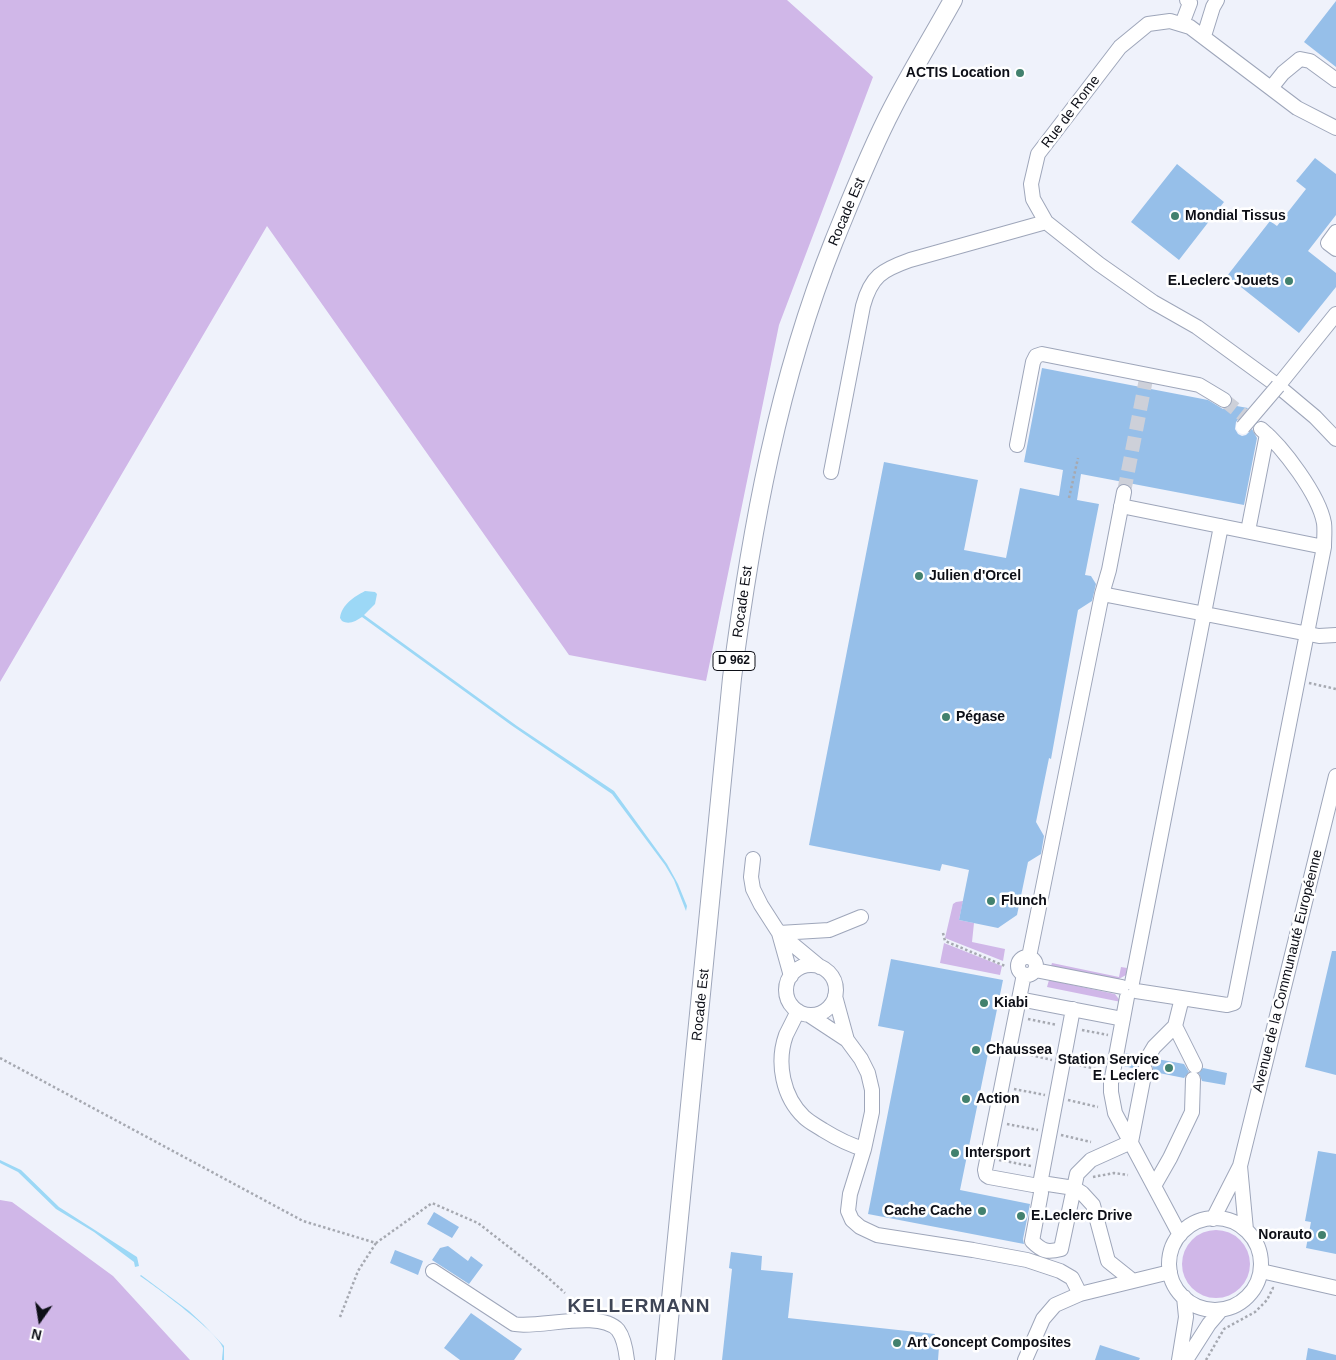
<!DOCTYPE html>
<meta charset="utf-8">
<style>
body{margin:0}
#map{position:relative;width:1336px;height:1360px;overflow:hidden;background:#eff2fb;font-family:Helvetica,sans-serif}
canvas{display:block}
.north{position:absolute;left:15px;top:1295px;width:50px;height:50px;-webkit-text-stroke:4px #fff;paint-order:stroke;rotate:193deg;font-size:14px;font-weight:700;line-height:20px;text-align:center;color:#0d0f17}
.north::after{content:'';display:block;margin:auto;width:18px;height:22px;background:#0d0f17;clip-path:polygon(50% 0,100% 100%,50% 72%,0 100%)}
</style>
<div id="map">
<canvas width="1336" height="1360"></canvas>
<div class="north">N</div>
</div>
<script>
const g = document.querySelector('canvas').getContext('2d');
g.lineJoin = 'round';
function fillPath(path, color) { g.fillStyle = color; g.fill(path, 'evenodd'); }
function strokePath(path, color, width, dash) { g.strokeStyle = color; g.lineWidth = width; g.lineCap = dash ? 'butt' : 'round'; g.setLineDash(dash || []); g.stroke(path); }
function label(font, color, halo, rows, align = 'center') {
  g.font = font + ' Helvetica,sans-serif'; g.lineWidth = 5; g.setLineDash([]); g.textBaseline = 'middle'; g.strokeStyle = halo; g.fillStyle = color; for (const [text, x, y, turn = 0] of rows) {
    g.save(); g.translate(x, y); g.rotate((+turn || 0) * Math.PI / 180); g.textAlign = isNaN(turn) ? turn : align; if (halo) g.strokeText(text, 0, 0); g.fillText(text, 0, 0); g.restore();
  }
}
fillPath(new Path2D(`
 M0,0H787L873,77L779,325L706,681L569,655L267,226L0,682Z
 M963,901L959,920L974,923L972,942L1005,949L1003,961L945,938L953,904L956,902Z
 M944,943L1002,966L1000,975L940,963Z
 M1052,963L1119,977L1121,967L1127,968L1126,975L1117,980L1051,966Z
 M1049,980L1115,994L1121,1002L1047,987Z
 M0,1200L12,1202L113,1276L190,1360H0Z
 M1182 1264a34 34 0 1 1 68 0a34 34 0 1 1-68 0Z`), '#d0b7e8');
fillPath(new Path2D(`
 M365,591L375,592L377,594L375,604L364,615L517,726L614,791L667,864L678,884L687,906L686,911L674,880L665,865L612,794L511,725L362,617C356,621 349,625 342,621L340,618C342,604 354,597 365,591Z
 M0,1160L21,1170L59,1207L137,1257L139,1266L135,1267L134,1262L94,1232L56,1209L18,1172L0,1163Z
 M141,1275L189,1311L203,1324L224,1346V1360H222C222,1357 223,1351 223,1348C219,1333 155,1286 140,1276Z`), '#9cd8f6');
fillPath(new Path2D(`
 M1336,1V67L1304,42Z
 M1315,158L1336,174V215L1308,251L1336,273V287L1299,333L1227,276L1270,221L1277,226L1306,189L1296,181Z
 M1177,164L1224,202L1179,260L1131,222Z
 M1042,368L1208,400L1223,409L1231,405L1248,408L1236,422L1235,429L1238,434L1242,436L1246,435L1252,429L1257,438L1244,505L1081,474L1077,500L1099,504L1085,575L1091,576L1096,584L1092,601L1078,610L1051,759L1049,758L1036,822L1044,836L1041,854L1028,862L1017,915L998,928L959,920L969,870L942,864L940,871L809,845L884,462L978,480L964,550L1006,558L1020,488L1059,496L1063,470L1024,462Z
 M1332,951H1336V1075L1305,1067Z
 M891,959L1003,980L960,1190L1030,1204L1023,1239L1024,1244L868,1214L904,1031L878,1026Z
 M1126,1053L1140,1056L1141,1062L1136,1069L1124,1066Z
 M1157,1059L1184,1064L1189,1072L1184,1078L1154,1072L1152,1065Z
 M1203,1068L1227,1073L1225,1085L1202,1081L1199,1073Z
 M1318,1151L1336,1154V1254L1306,1248L1311,1222L1305,1221Z
 M434,1212L459,1227L452,1238L427,1224Z
 M448,1246L468,1261L471,1256L483,1265L469,1284L432,1260L440,1248Z
 M395,1250L423,1261L418,1275L390,1263Z
 M731,1252L762,1256L761,1270L793,1273L788,1318L935,1334V1341L939,1347L938,1360H722L732,1269L729,1268Z
 M471,1313L522,1349L514,1360H460L444,1348Z
 M1100,1345L1140,1358L1139,1360H1095Z
 M1308,1348L1336,1355V1360H1306Z`), '#96bfe9');
strokePath(new Path2D(`
 M1224,400L1261,429
 M1124,492L1147,374`), '#cdd0d9', 14, [14, 7]);
const minor = new Path2D(`
 M1182,24L1190,3L1187,0
 M1204,36L1213,7L1217,0
 M1271,88L1283,73L1300,59L1310,61L1336,80
 M1336,128L1297,108L1190,27L1170,21L1148,24L1120,47L1038,154L1031,184L1033,199L1046,222L1099,264L1153,302L1197,327L1278,386L1315,417L1336,439
 M1336,232L1328,243L1336,249
 M1278,386L1336,314
 M1017,445L1033,362L1036,356L1042,354L1199,385L1224,400
 M831,472L863,306C871,276 882,270 910,260L1046,222
 M1121,506L1324,547
 M1248,531L1267,434
 M1102,594L1109,570L1124,492
 M753,859L751,877L753,889L761,905L779,933L791,976
 M779,933L829,930L861,917
 M779,933L820,967
 M1029,957L1102,594L1319,636L1336,635
 M1018 966a9 9 0 1 1 18 0a9 9 0 1 1-18 0Z
 M786 990a25 25 0 1 1 50 0a25 25 0 1 1-50 0Z
 M1035,970L1122,987
 M1024,974L985,1170L986,1175L989,1177L1033,1185L1048,1184L1074,1188L1082,1193L1093,1205L1108,1261L1133,1281
 M1132,983L1221,526
 M1136,991L1227,1005L1234,1003L1324,547C1324,539 1325,530 1324,523C1319,495 1283,447 1261,429
 M835,996L847,1040L861,1059L868,1073L872,1090V1112L864,1149L850,1194L848,1211L852,1220L860,1227L877,1235L973,1250L1027,1260L1060,1271L1072,1278L1080,1294
 M1127,997L1111,1083V1092L1115,1113L1180,1235
 M1182,998L1175,1026L1195,1066
 M1019,999L1123,1019
 M1073,1009L1040,1184L1041,1193L1032,1241C1042,1251 1047,1253 1061,1249L1077,1174L1091,1160L1131,1142L1145,1070
 M798,1011C794,1019 790,1027 786,1035C776,1063 783,1097 804,1117C809,1122 817,1126 823,1130C836,1138 849,1145 864,1149
 M809,1015L847,1040
 M1148,1057L1154,1047L1175,1026
 M1240,1166L1246,1230
 M1154,1186L1170,1158L1192,1112L1193,1079
 M1169 1264a46 46 0 1 1 92 0a46 46 0 1 1-92 0Z
 M1213,1219L1240,1166L1336,776
 M433,1271L514,1324C539,1329 599,1309 618,1330C624,1338 626,1351 627,1360
 M1261,1271L1336,1288
 M1025,1360L1043,1319L1055,1305L1080,1294L1170,1272
 M1179,1360L1186,1317L1184,1297
 M1186,1360L1209,1324L1221,1310`);
const major = new Path2D(`
 M665,1360L732,678C751,530 778,381 834,241C852,197 870,151 892,109C911,72 933,36 953,0`);
strokePath(minor, '#9ea6ba', 16);
strokePath(major, '#9ea6ba', 20);
strokePath(new Path2D(`
 M1069,498L1078,458
 M1309,683L1336,689
 M943,933L945,941L1005,966
 M1028,1019L1057,1025
 M1082,1030L1108,1035
 M1021,1053L1052,1060
 M0,1058L303,1221L376,1243L432,1203L478,1223L546,1276L565,1293
 M1074,1064L1101,1070
 M1014,1089L1045,1095
 M1068,1100L1098,1107
 M1007,1124L1038,1130
 M1061,1135L1091,1142
 M999,1160L1031,1166
 M1093,1177L1114,1173L1128,1175
 M340,1317L358,1271L376,1243
 M1206,1360L1224,1329L1255,1312L1267,1300L1273,1288L1276,1289`), '#a6a9b1', 2.5, [2.5, 2.5]);
strokePath(minor, '#fff', 14);
strokePath(major, '#fff', 18);
const minorBridge = new Path2D(`
 M1243,427L1278,386`);
strokePath(minorBridge, '#9ea6ba', 16, []);
strokePath(minorBridge, '#fff', 14);
for (const [x, y, r, color] of [
 [1020,73,5,"#42816e"],
 [1175,216,5,"#42816e"],
 [1289,281,5,"#42816e"],
 [919,576,5,"#42816e"],
 [946,717,5,"#42816e"],
 [991,901,5,"#42816e"],
 [984,1003,5,"#42816e"],
 [976,1050,5,"#42816e"],
 [1169,1068,5,"#42816e"],
 [966,1099,5,"#42816e"],
 [955,1153,5,"#42816e"],
 [982,1211,5,"#42816e"],
 [1021,1216,5,"#42816e"],
 [1322,1235,5,"#42816e"],
 [897,1343,5,"#42816e"]
]) { const dot = new Path2D(); dot.arc(x, y, r, 0, 2 * Math.PI); g.fillStyle = color; g.fill(dot); strokePath(dot, '#fff', 2); }
for (const [x, y, w] of [
 [734,661,42]
]) { const box = new Path2D(); box.roundRect(x - w / 2, y - 9.5, w, 19, 4); g.fillStyle = '#fff'; g.fill(box); strokePath(box, '#0d0f17', 1); }
label('bold 12px', '#0d0f17', null, [
 ["D 962",734,661]
]);
label('bold 14px', '#0d0f17', '#fff', [
 ["ACTIS Location",1010,73,"right"],
 ["Mondial Tissus",1185,216],
 ["E.Leclerc Jouets",1279,281,"right"],
 ["Julien d'Orcel",929,576],
 ["Pégase",956,717],
 ["Flunch",1001,901],
 ["Kiabi",994,1003],
 ["Chaussea",986,1050],
 ["Station Service",1159,1060,"right"],
 ["E. Leclerc",1159,1076,"right"],
 ["Action",976,1099],
 ["Intersport",965,1153],
 ["Cache Cache",972,1211,"right"],
 ["E.Leclerc Drive",1031,1216],
 ["Norauto",1312,1235,"right"],
 ["Art Concept Composites",907,1343]
], 'left');
label('14px', '#0d0f17', '#fff', [
 ["Rue de Rome",1071,112,-53],
 ["Rocade Est",847,212,-67],
 ["Rocade Est",743,602,-82],
 ["Avenue de la Communauté Européenne",1288,971,-76],
 ["Rocade Est",701,1005,-84]
]);
g.letterSpacing = '1px';
label('bold 19px', '#3e4556', '#fff', [
 ["KELLERMANN",639,1307]
]);
g.letterSpacing = '0px';
</script>
